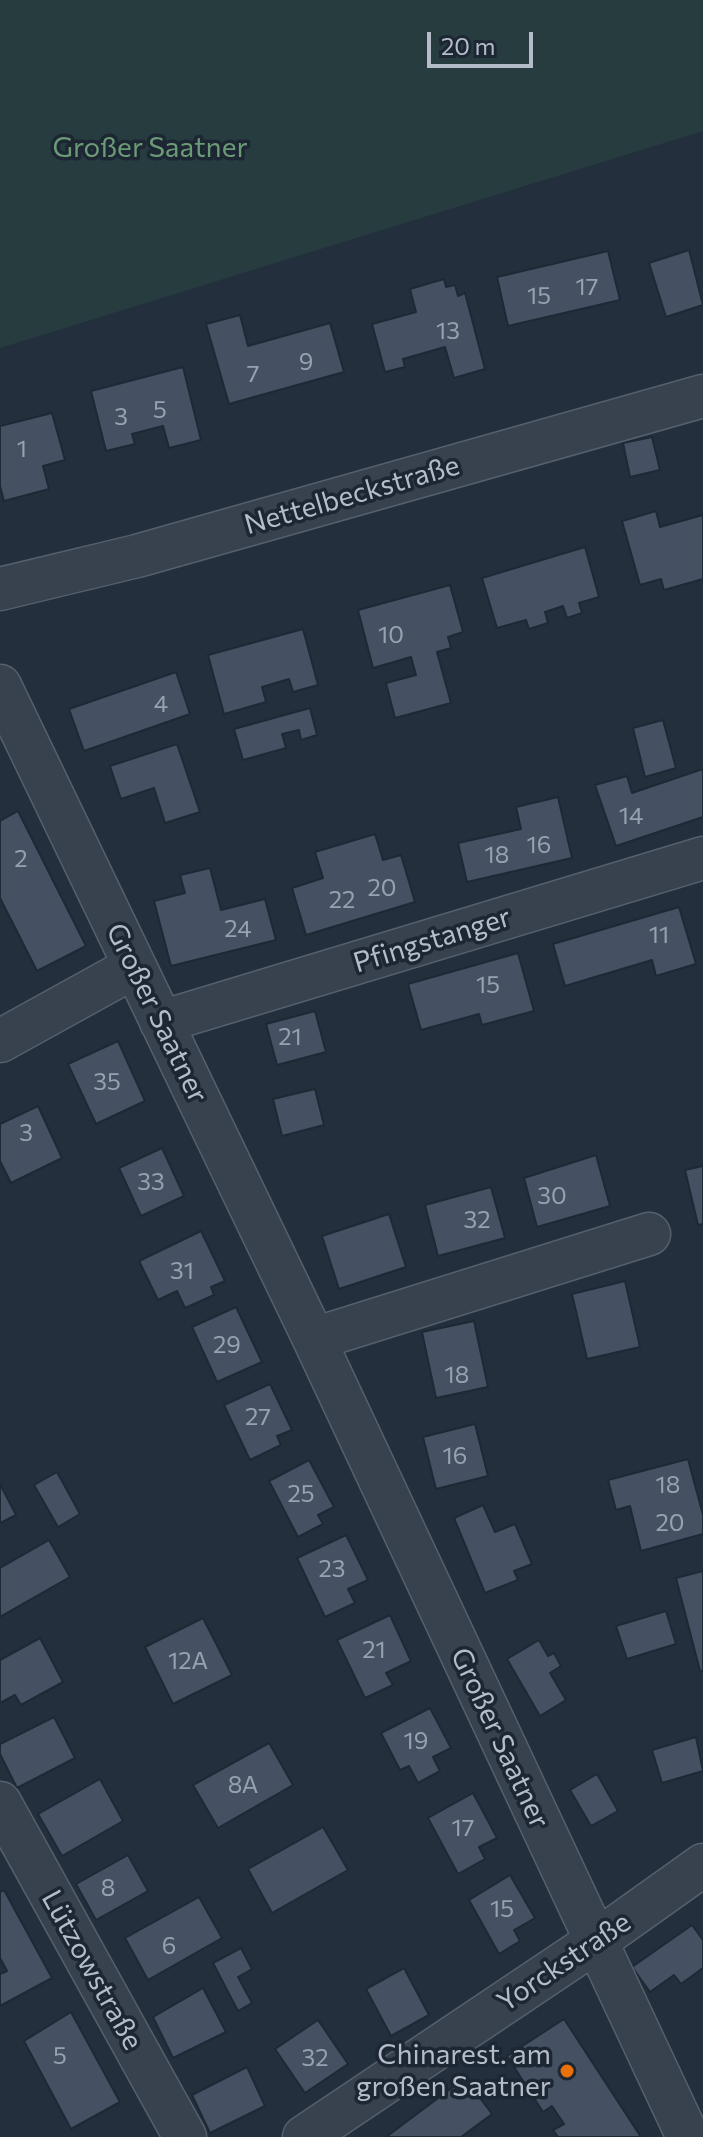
<!DOCTYPE html>
<meta charset="utf-8">
<style>
body{margin:0}
#map{position:relative;width:703px;height:2137px;overflow:hidden;background:#242f3e;font-family:Commissioner,sans-serif}
canvas{display:block}
.scale{position:absolute;left:427px;top:32px;width:106px;height:36px;box-sizing:border-box;border:4px solid #b4bcc9;border-top:0;padding-left:10px;font-size:24px;line-height:28px;white-space:nowrap;color:#b4bcc9;-webkit-text-stroke:6px #1d2633;paint-order:stroke}
</style>
<div id="map">
<canvas width="703" height="2137"></canvas>
<div class="scale">20 m</div>
</div>
<script>
const g = document.querySelector('canvas').getContext('2d');
g.lineJoin = 'round';
function fillPath(path, color) { g.fillStyle = color; g.fill(path, 'evenodd'); }
function strokePath(path, color, width, dash) { g.strokeStyle = color; g.lineWidth = width; g.lineCap = dash ? 'butt' : 'round'; g.setLineDash(dash || []); g.stroke(path); }
function label(font, color, halo, rows, align = 'center') {
  g.font = font + ' Commissioner,sans-serif'; g.lineWidth = 7; g.setLineDash([]); g.textBaseline = 'middle'; g.strokeStyle = halo; g.fillStyle = color; for (const [text, x, y, turn = 0] of rows) {
    g.save(); g.translate(x, y); g.rotate((+turn || 0) * Math.PI / 180); g.textAlign = isNaN(turn) ? turn : align; if (halo) g.strokeText(text, 0, 0); g.fillText(text, 0, 0); g.restore();
  }
}
fillPath(new Path2D(`
 M0,0H703V131L0,348Z`), '#263c3f');
const building = new Path2D(`
 M689,250L703,305L666,317L649,263Z
 M608,251L620,300L508,326L497,277Z
 M444,279L446,287L455,285L458,296L465,293L485,369L454,378L445,347L403,359L405,367L385,372L372,324L416,312L410,289Z
 M240,315L248,346L330,323L344,372L229,404L206,324Z
 M183,367L201,440L169,448L163,426L132,434L135,444L106,451L91,391Z
 M52,413L65,460L43,466L49,489L4,501L0,486V426Z
 M652,437L660,470L630,477L623,443Z
 M656,511L660,527L703,515V579L664,590L661,579L640,585L622,521Z
 M585,547L599,597L579,603L582,613L567,618L563,606L545,612L548,623L529,629L526,620L497,628L482,578Z
 M450,585L463,632L448,637L451,648L437,652L451,703L395,718L386,683L416,675L411,657L373,668L358,610Z
 M303,629L318,685L293,692L289,679L262,687L266,702L224,714L208,655Z
 M176,672L190,714L84,751L69,709Z
 M310,708L317,735L301,740L299,730L282,734L286,748L243,760L234,729Z
 M663,720L676,768L645,777L633,728Z
 M177,744L200,812L165,823L154,788L121,799L110,766Z
 M703,769V817L616,846L595,785L627,776L632,793Z
 M558,797L572,858L467,882L458,843L521,829L516,807Z
 M18,811L86,946L37,971L0,898V821Z
 M375,834L383,860L401,855L415,902L306,935L292,888L323,878L315,852Z
 M210,868L221,910L265,899L276,940L171,966L154,901L185,893L180,875Z
 M679,907L696,964L656,976L652,960L565,986L553,944Z
 M518,953L534,1011L482,1025L479,1014L421,1030L408,984Z
 M315,1011L326,1052L277,1065L266,1024Z
 M118,1041L145,1101L96,1124L68,1064Z
 M315,1089L324,1125L282,1136L273,1099Z
 M38,1106L62,1158L11,1183L0,1161V1124Z
 M162,1148L184,1196L141,1216L119,1168Z
 M596,1155L610,1206L537,1227L524,1178Z
 M703,1166V1224L698,1225L685,1170Z
 M491,1187L505,1238L438,1256L425,1205Z
 M389,1214L406,1267L339,1289L322,1236Z
 M201,1231L225,1281L211,1287L214,1295L185,1308L177,1291L158,1300L139,1261Z
 M625,1281L640,1347L587,1359L572,1294Z
 M236,1307L262,1362L217,1382L192,1327Z
 M474,1321L488,1387L436,1398L422,1332Z
 M270,1384L292,1430L277,1436L281,1445L250,1460L224,1405Z
 M475,1424L488,1476L436,1489L423,1437Z
 M688,1459L703,1515V1534L641,1551L630,1506L616,1510L608,1480Z
 M309,1460L334,1507L318,1515L323,1524L298,1537L269,1481Z
 M57,1472L80,1514L58,1527L34,1485Z
 M0,1484L16,1515L0,1523Z
 M483,1505L495,1532L515,1524L532,1564L514,1571L518,1580L485,1593L454,1518Z
 M346,1535L368,1580L348,1589L355,1603L325,1617L297,1558Z
 M49,1540L70,1577L0,1617V1568Z
 M703,1571V1671H700L676,1578Z
 M666,1611L676,1644L627,1659L616,1626Z
 M390,1615L411,1661L386,1673L393,1685L365,1698L337,1640Z
 M203,1618L232,1675L173,1704L145,1647Z
 M40,1638L63,1682L21,1705L15,1695L0,1703V1660Z
 M539,1640L548,1656L554,1653L561,1666L550,1673L566,1700L540,1716L507,1659Z
 M430,1708L451,1748L433,1757L440,1771L418,1783L409,1766L400,1770L381,1733Z
 M54,1717L75,1758L17,1788L0,1754V1744Z
 M696,1737L703,1771L662,1783L652,1750Z
 M269,1743L293,1785L218,1828L193,1785Z
 M597,1774L618,1811L591,1826L570,1790Z
 M100,1779L123,1821L62,1856L38,1814Z
 M473,1793L497,1838L479,1847L485,1859L458,1874L428,1818Z
 M323,1827L348,1870L272,1913L248,1869Z
 M128,1855L148,1891L96,1920L76,1884Z
 M510,1875L535,1918L514,1930L520,1941L499,1954L469,1900Z
 M4,1890L52,1978L0,2006V1974L7,1971L0,1958V1892Z
 M199,1897L222,1938L148,1980L125,1938Z
 M692,1925L703,1940V1968L681,1984L674,1975L650,1992L632,1967Z
 M241,1948L252,1969L238,1977L252,2003L238,2011L213,1963Z
 M404,1968L429,2015L391,2036L366,1989Z
 M203,1988L226,2032L173,2058L153,2017Z
 M71,2012L120,2102L71,2129L24,2041Z
 M564,2019L641,2137H558L553,2130L564,2124L552,2106L543,2112L507,2056Z
 M318,2020L348,2064L305,2093L275,2049Z
 M247,2067L265,2106L210,2133L192,2095Z
 M465,2078L492,2114L461,2137H386Z`);
fillPath(building, '#455162');
strokePath(building, '#1f2835', 2);
const minor = new Path2D(`
 M0,589L137,556L703,396
 M0,686L314,1339L688,2137
 M161,1022L703,858
 M0,1041L134,967
 M314,1339L649,1234
 M0,1803L185,2137
 M304,2137L595,1942L703,1865`);
strokePath(minor, '#565f6c', 45);
strokePath(minor, '#38414e', 42);
for (const [x, y, r, color] of [
 [567,2071,8,"#e8710a"]
]) { const dot = new Path2D(); dot.arc(x, y, r, 0, 2 * Math.PI); g.fillStyle = color; g.fill(dot); strokePath(dot, '#1d2633', 3); }
label('24px', '#98a1af', null, [
 ["17",587,287],
 ["15",539,296],
 ["13",448,331],
 ["9",306,362],
 ["7",253,374],
 ["5",160,410],
 ["3",121,417],
 ["1",22,449],
 ["10",391,635],
 ["4",161,704],
 ["14",631,816],
 ["16",539,845],
 ["18",497,855],
 ["2",21,859],
 ["20",382,888],
 ["22",342,900],
 ["24",238,929],
 ["11",659,935],
 ["15",488,985],
 ["21",290,1037],
 ["35",107,1082],
 ["3",26,1133],
 ["33",151,1182],
 ["30",552,1196],
 ["32",477,1220],
 ["31",182,1271],
 ["29",227,1345],
 ["18",457,1375],
 ["27",258,1417],
 ["16",455,1456],
 ["18",668,1485],
 ["25",301,1494],
 ["20",670,1523],
 ["23",332,1569],
 ["21",374,1650],
 ["12A",188,1661],
 ["19",416,1741],
 ["8A",243,1785],
 ["17",463,1828],
 ["8",108,1888],
 ["15",502,1909],
 ["6",169,1946],
 ["5",60,2056],
 ["32",315,2058]
]);
label('28px', '#6b9a76', '#1d2633', [
 ["Großer Saatner",150,148]
]);
label('28px', '#b4bcc9', '#1d2633', [
 ["Nettelbeckstraße",352,495,-16],
 ["Pfingstanger",432,940,-17],
 ["Großer Saatner",157,1013,64],
 ["Großer Saatner",500,1738,65],
 ["Yorckstraße",564,1962,-34],
 ["Lützowstraße",92,1970,61]
]);
label('28px', '#b4bcc9', '#1d2633', [
 ["Chinarest. am",551,2055],
 ["großen Saatner",551,2087]
], 'right');
</script>
